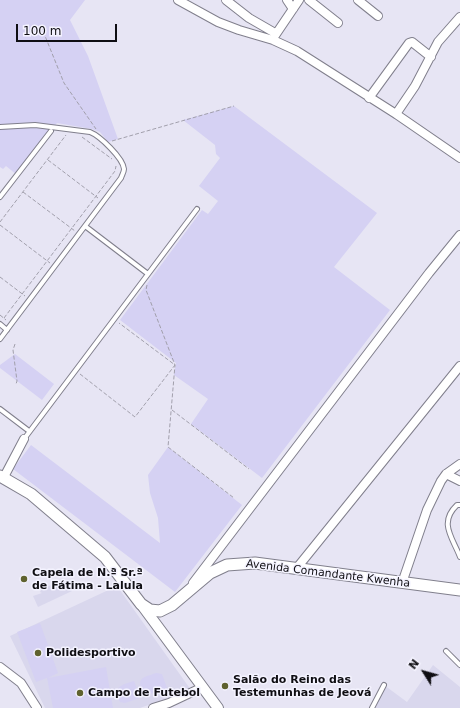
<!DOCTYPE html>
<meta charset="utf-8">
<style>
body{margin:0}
#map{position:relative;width:460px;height:708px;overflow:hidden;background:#e7e5f4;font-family:"DejaVu Sans",sans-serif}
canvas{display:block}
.north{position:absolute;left:404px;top:652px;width:40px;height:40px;-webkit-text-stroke:3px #f4f3ff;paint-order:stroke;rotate:307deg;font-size:11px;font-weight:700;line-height:16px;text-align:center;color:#0f0e13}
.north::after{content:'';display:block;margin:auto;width:14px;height:18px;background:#0f0e13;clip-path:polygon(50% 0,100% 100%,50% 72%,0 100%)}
.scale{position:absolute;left:16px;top:24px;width:101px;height:18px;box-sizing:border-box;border:2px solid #0f0e13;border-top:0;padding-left:5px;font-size:12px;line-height:14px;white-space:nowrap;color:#0f0e13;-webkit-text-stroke:3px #f4f3ff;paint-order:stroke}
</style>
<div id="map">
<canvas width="460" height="708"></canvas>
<div class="north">N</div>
<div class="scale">100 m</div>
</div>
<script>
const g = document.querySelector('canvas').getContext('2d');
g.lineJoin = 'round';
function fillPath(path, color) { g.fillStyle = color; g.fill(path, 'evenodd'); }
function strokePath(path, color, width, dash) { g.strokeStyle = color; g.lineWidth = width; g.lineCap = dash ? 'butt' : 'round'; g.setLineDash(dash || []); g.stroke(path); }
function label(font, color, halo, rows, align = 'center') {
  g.font = font + ' "DejaVu Sans",sans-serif'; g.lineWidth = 3; g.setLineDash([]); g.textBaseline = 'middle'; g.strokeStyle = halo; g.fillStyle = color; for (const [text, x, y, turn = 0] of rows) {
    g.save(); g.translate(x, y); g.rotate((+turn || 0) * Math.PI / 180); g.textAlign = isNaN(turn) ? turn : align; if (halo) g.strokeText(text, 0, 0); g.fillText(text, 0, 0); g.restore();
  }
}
fillPath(new Path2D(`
 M68,580L72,591L38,607L33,596L42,593L40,592L42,589L51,585L52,587Z
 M117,586L191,690L140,708H45L10,636Z
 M433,665L460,687V708H372L384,685L407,702Z`), '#d9d7ed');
fillPath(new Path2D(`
 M0,0H85L70,20L88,56L118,139L108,142L100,132L92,129L57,123L17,175L6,166L3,169L0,167Z
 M234,106L377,213L334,267L390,310L262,478L191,424L208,399L174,375L176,363L120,320L202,210L208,214L218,201L199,186L220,158L216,154L215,145L183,120Z
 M15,354L54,384L42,400L0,368V365Z
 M31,445L160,543L158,518L150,493L148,475L168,447L242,505L175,592L13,469Z
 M40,623L58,673L48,678L106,667L113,708H53L47,678L36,682L17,632Z
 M156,673L162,674L167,688L144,696C137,678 139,679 156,673Z
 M134,681L140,698L125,703L120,702C112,687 121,685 134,681Z`), '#d5d1f3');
const service = new Path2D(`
 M0,127L35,125L90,132C100,136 123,158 124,169C124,172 122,175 121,178L0,339
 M0,197L51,131
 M85,226L148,274
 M0,324L7,330
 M0,409L29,431
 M24,439L197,209
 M460,505H457C438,523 453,538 460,557
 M446,651L460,665
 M372,708L384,685`);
const minor = new Path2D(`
 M178,0L218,22L239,30L273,40L297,51L396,114L460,158
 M226,0L249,18L275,33
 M287,0L293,9
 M309,0L338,23
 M358,0L378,16
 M274,37L299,0
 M369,98L409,43L412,42L431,57
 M396,114L415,86L438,42L460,17
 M446,474L460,481
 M4,477L24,439
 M296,569L460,366
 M193,583L429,273L460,235
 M402,583L427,510L441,481L446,474L460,464
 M0,667L21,683L37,708
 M153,708L169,703L203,687`);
const tertiary = new Path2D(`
 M141,604L218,708`);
const secondary = new Path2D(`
 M0,476L31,494L105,557L141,604L150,610L160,611L172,605L210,573L227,565L255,563L460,590`);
strokePath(service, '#807f8c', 6);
strokePath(minor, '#807f8c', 10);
strokePath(tertiary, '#807f8c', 12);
strokePath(secondary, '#807f8c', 13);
strokePath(new Path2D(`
 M41,26L64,83L96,129
 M82,137L112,159
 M112,141L234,106
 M48,160L98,198
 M23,192L75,231
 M0,222L66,135
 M0,225L50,263
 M0,277L25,296
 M147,285L146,290L175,365L168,447L234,498
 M0,315L6,320
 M4,318L115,171L116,166
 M15,344L13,350L17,381L16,384
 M80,374L135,417L175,365L119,323
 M172,410L249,469`), '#a19fab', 1, [4, 2]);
strokePath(service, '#fff', 4);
strokePath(minor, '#fff', 8);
strokePath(tertiary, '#fff', 10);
strokePath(secondary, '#fff', 11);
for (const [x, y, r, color] of [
 [24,579,4,"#5f622f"],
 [38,653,4,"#5f622f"],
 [225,686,4,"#5f622f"],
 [80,693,4,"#5f622f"]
]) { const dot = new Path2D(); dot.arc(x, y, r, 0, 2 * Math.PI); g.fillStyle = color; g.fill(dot); strokePath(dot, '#f4f3ff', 1.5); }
label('bold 11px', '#0f0e13', '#f4f3ff', [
 ["Capela de N.ª Sr.ª",32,573],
 ["de Fátima - Lalula",32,586],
 ["Polidesportivo",46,653],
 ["Salão do Reino das",233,680],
 ["Testemunhas de Jeová",233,693],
 ["Campo de Futebol",88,693]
], 'left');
label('11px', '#0f0e13', '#f4f3ff', [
 ["Avenida Comandante Kwenha",328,574,7]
]);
</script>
